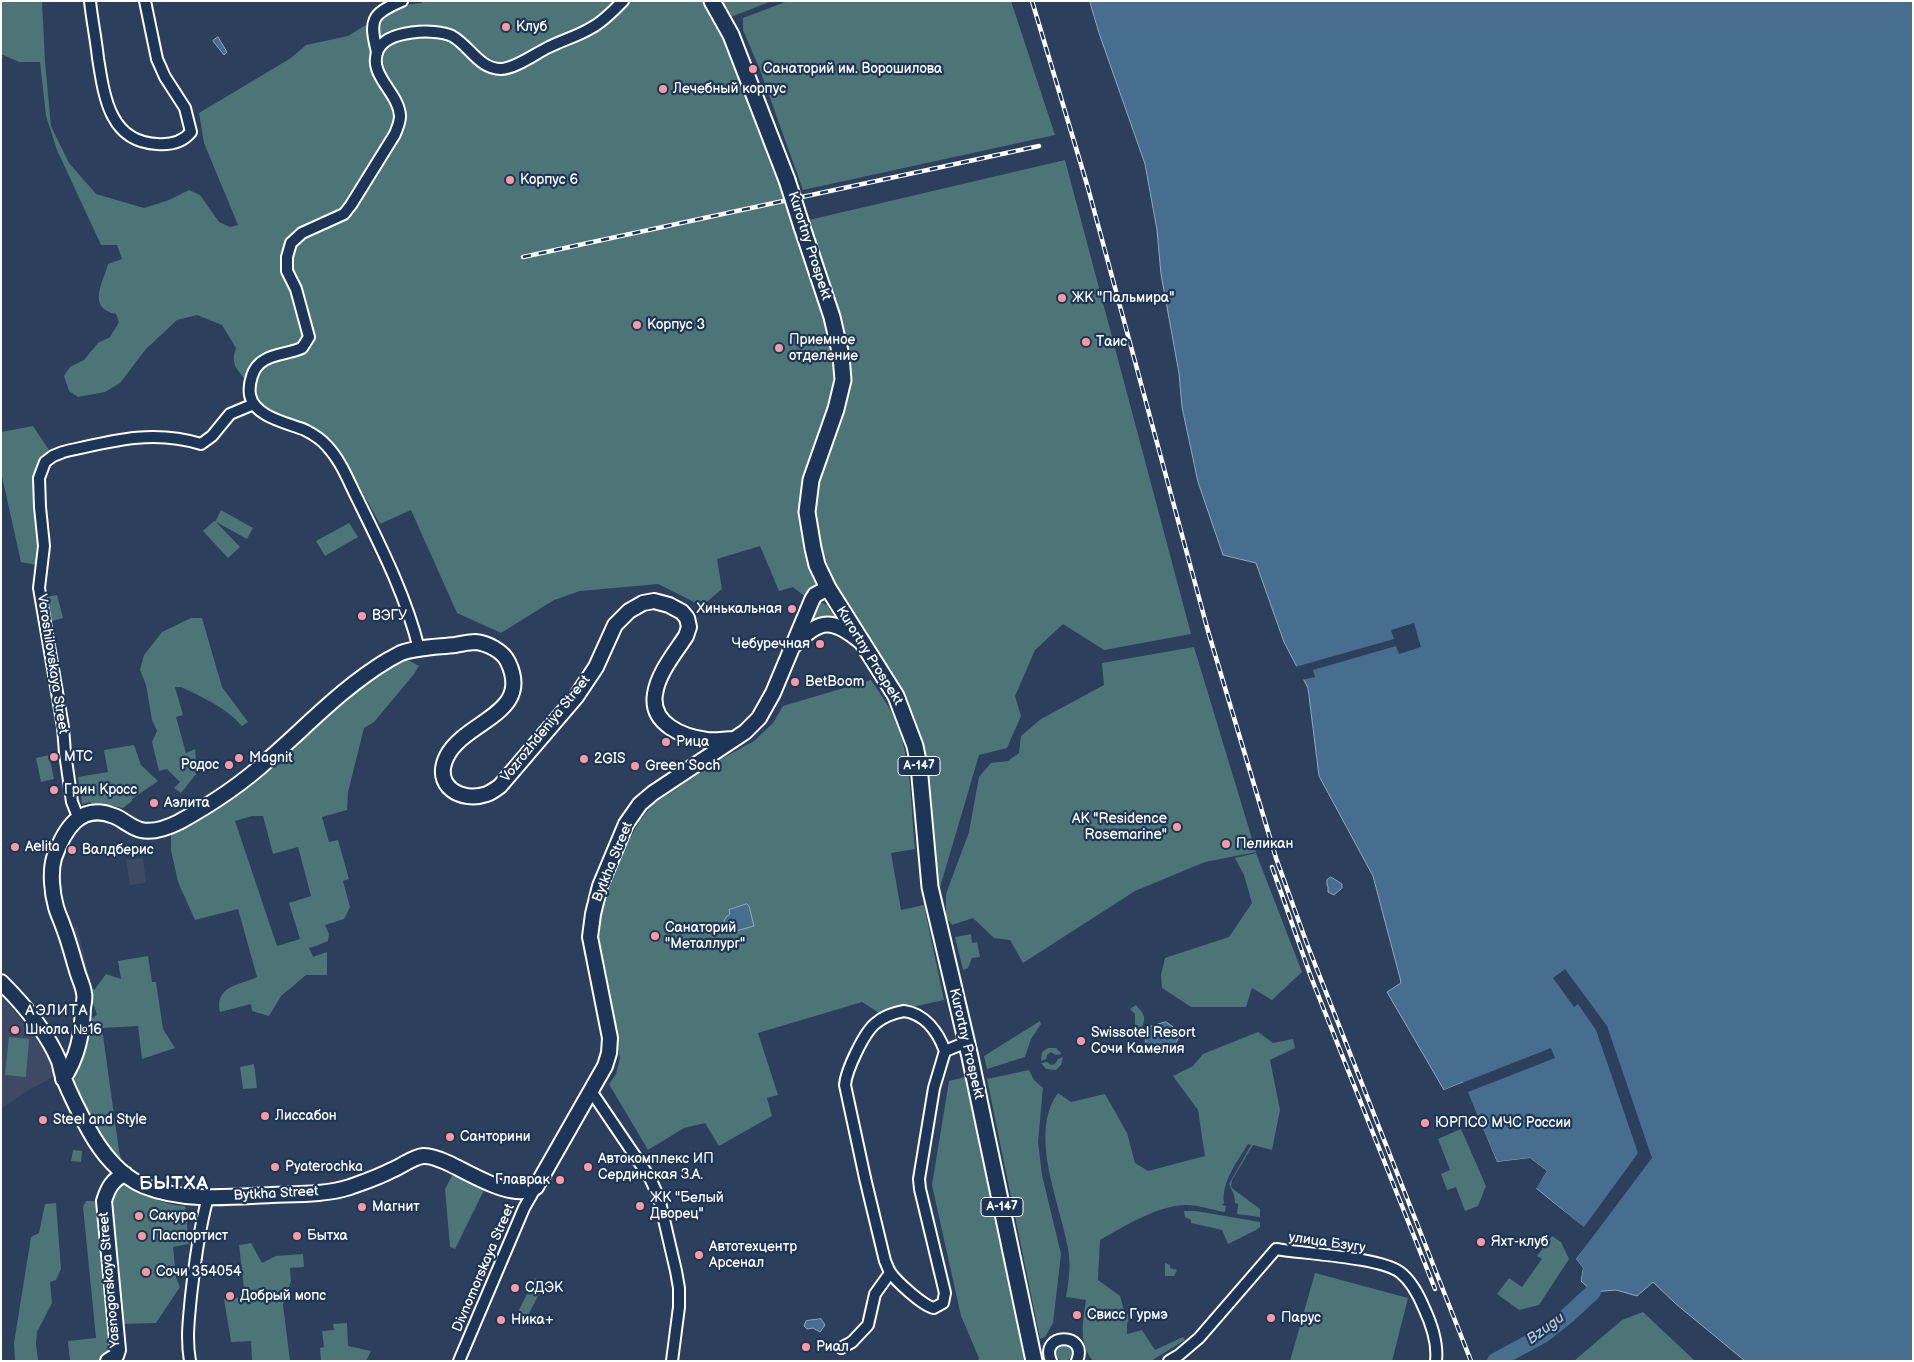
<!DOCTYPE html>
<meta charset="utf-8">
<style>
body{margin:0}
#map{position:relative;width:1914px;height:1362px;overflow:hidden;background:#2c3f5d;font-family:"Balsamiq Sans",sans-serif}
canvas{display:block}
.frame{position:absolute;inset:0;border:2px solid #fff;pointer-events:none}
</style>
<div id="map">
<canvas width="1914" height="1362"></canvas>
<div class="frame"></div>
</div>
<script>
const g = document.querySelector('canvas').getContext('2d');
g.lineJoin = 'round';
function fillPath(path, color) { g.fillStyle = color; g.fill(path, 'evenodd'); }
function strokePath(path, color, width, dash) { g.strokeStyle = color; g.lineWidth = width; g.lineCap = dash ? 'butt' : 'round'; g.setLineDash(dash || []); g.stroke(path); }
function label(font, color, halo, rows, align = 'center') {
  g.font = font + ' "Balsamiq Sans",sans-serif'; g.lineWidth = 4.5; g.setLineDash([]); g.textBaseline = 'middle'; g.strokeStyle = halo; g.fillStyle = color; for (const [text, x, y, turn = 0] of rows) {
    g.save(); g.translate(x, y); g.rotate((+turn || 0) * Math.PI / 180); g.textAlign = isNaN(turn) ? turn : align; if (halo) g.strokeText(text, 0, 0); g.fillText(text, 0, 0); g.restore();
  }
}
fillPath(new Path2D(`
 M143,858L146,883L130,885L126,860Z
 M77,926L90,980L85,981L72,927Z
 M1,995L52,1058L55,1076L25,1092L1,1109Z`), '#3e4a64');
fillPath(new Path2D(`
 M1,1H42L45,62L51,126L69,163L96,194L144,208L169,200L189,190L200,195L219,222L230,227L238,225L204,143L199,113L291,58L306,45L348,36L382,15L403,5L422,3V1H772L723,20L792,211L828,328L835,358L836,385L806,489L823,586L808,599L793,587L779,591L760,546L717,559L722,589L702,606L658,584L580,591L554,600L501,633L457,613L411,510L380,524L343,458L327,442L250,402C249,395 249,387 246,381C237,368 230,365 236,348L222,325L197,315L177,320L146,349L120,383L105,392L78,397L69,391L64,376L70,367L84,360L98,343L110,337L119,322L116,314C87,308 102,285 108,264L122,259L117,245H101L57,150L46,116L40,62H19L1,54Z
 M788,1H1011L1055,135L803,190L760,70L743,30V18Z
 M1065,160L1191,634L1104,650L1063,624L1035,650L1015,696L1021,716L1007,748L979,755L936,901L920,749L902,688L821,567L810,519L815,478L842,388L807,230L809,220Z
 M33,426L53,456L41,469L42,566L21,562L1,472V432Z
 M221,510L253,528L247,539L216,522L240,547L228,558L203,531L214,521L215,522Z
 M349,523L358,537L325,556L316,541Z
 M57,595L63,618L52,621L46,597Z
 M820,602L827,605L838,622L802,633L816,603Z
 M191,618H202L222,687L248,722L242,726C225,707 204,698 181,687H175L183,715L176,717L186,753L195,749L197,773L181,793L174,788L180,782L167,769L159,771L152,742L157,731L152,720L146,685L140,670L144,655L162,632Z
 M1194,647L1256,852L1205,862L1135,891L1023,963L1010,940L994,938L973,918L952,925L946,917V894L969,832L979,777L991,763L1008,761L1019,753L1021,736L1041,719L1104,685L1102,663Z
 M408,660L419,666L414,674L374,722L364,728L348,792L347,810L322,817L329,842L338,840L349,879L343,881L350,907L344,919L325,925L329,934L328,941L316,946L309,948L313,957L327,952V975H306L281,996L269,1016L252,1011L251,1004L220,1012C214,986 240,985 257,977L238,909L195,920L178,882L171,850V832L398,661ZM252,816H263L273,854L298,847L311,896L289,903L300,939L277,946L235,821Z
 M871,680C881,695 892,710 898,727C912,765 911,809 915,849L891,853L901,910L924,905L944,1000L881,1014L862,1002L758,1033L778,1095L767,1098L772,1116L719,1146L705,1123L684,1128L648,1150L609,1084L616,1074L620,1058L605,994L596,944L604,901L619,858L639,822L652,805L721,759L754,741L773,723L783,706Z
 M134,745L141,765L158,781L132,799V801L123,808L104,804L91,806L90,802L82,804L78,777L108,772L104,750Z
 M49,755L54,779L41,782L36,758Z
 M1256,853L1302,972L1272,1000L1252,988L1246,1007H1191L1162,988L1161,975L1165,958L1229,937L1252,903L1244,875L1235,858Z
 M971,934L972,943L977,942L980,957L972,958L968,968L963,970L955,937Z
 M148,956L152,982H156L163,1029L175,1048L142,1059L138,1026L102,1028L119,1151L125,1174L63,1079L83,1024L97,1015L89,991L95,989L106,974L121,979L118,961Z
 M1136,1005C1147,1018 1146,1017 1139,1036L1135,1025V1014L1130,1009Z
 M1040,1021L1041,1024L1031,1039L1025,1057L987,1069L984,1056Z
 M1258,1032L1273,1043L1293,1039L1295,1048L1270,1060L1280,1110L1272,1150L1253,1145L1232,1180L1231,1186L1233,1189L1260,1209V1217L1237,1214L1238,1204L1235,1203L1234,1195L1229,1184L1251,1145L1248,1144C1238,1161 1221,1182 1224,1203L1222,1205L1226,1206L1225,1212C1212,1210 1198,1205 1187,1205C1160,1204 1123,1227 1100,1240L1098,1280L1120,1296L1124,1310L1130,1316L1127,1324V1334L1142,1330L1155,1350L1183,1337L1185,1340L1151,1361H1093C1078,1343 1083,1321 1086,1300L1066,1297C1069,1280 1071,1265 1068,1248C1060,1202 1028,1134 1058,1093L1071,1102L1105,1094L1127,1133L1135,1163L1148,1171L1205,1156L1198,1110L1173,1076L1193,1066L1203,1054Z
 M9,1037L29,1039L26,1077L5,1075Z
 M1048,1048H1056L1062,1054L1056,1055L1051,1052L1047,1055L1046,1059L1041,1061L1042,1052Z
 M1063,1057L1061,1065L1056,1070L1046,1069L1041,1063L1047,1062L1051,1065L1055,1064L1058,1059Z
 M254,1064L257,1088L243,1089L240,1067Z
 M1029,1070L1034,1080L1043,1088L1038,1142L1042,1175L1061,1254L1053,1323L1045,1337L1040,1339L987,1079Z
 M969,1076L1018,1302L1026,1361H978L979,1358L961,1316L932,1185L949,1081Z
 M1461,1129L1486,1186L1478,1206L1465,1211L1456,1187L1447,1190L1441,1174L1450,1170L1438,1139Z
 M73,1150L82,1151L81,1162L71,1161Z
 M457,1167L488,1182L455,1249L450,1247L445,1189Z
 M124,1181C142,1194 162,1205 185,1206L189,1244L173,1247L176,1277L180,1287L156,1323L123,1324L110,1204L116,1187Z
 M86,1201H104L118,1346L108,1348L110,1361H70L68,1341L96,1338L83,1207Z
 M56,1203L61,1269L56,1280L50,1282L52,1303L37,1332L36,1344L38,1361H15L14,1343L31,1237L39,1233L45,1204Z
 M1184,1211H1196L1260,1222V1227L1256,1230L1228,1244L1222,1230L1191,1223V1220L1185,1217Z
 M1552,1236L1561,1242L1569,1259L1539,1305L1519,1310L1497,1294L1509,1278L1522,1287L1542,1259L1537,1256Z
 M251,1243L262,1263L276,1256L303,1254L304,1267L290,1268L291,1281L283,1305L290,1361H252L251,1341L231,1342L224,1299L245,1297L239,1245Z
 M1165,1263L1170,1265V1268L1177,1270L1174,1276H1165Z
 M1315,1273L1408,1298L1392,1361H1290Z
 M535,1278L545,1283L527,1317L518,1312Z
 M1643,1312L1695,1361H1574L1622,1320Z
 M347,1323L348,1346L371,1351L366,1361H321L320,1348L324,1347L322,1331L334,1330L333,1324Z
 M1056 1353a8 8 0 1 1 16 0a8 8 0 1 1-16 0Z`), '#4d7477');
const water = new Path2D(`
 M1090,1H1913V1361H1745L1676,1304L1653,1282L1637,1296L1616,1290L1593,1292L1581,1281L1583,1268L1576,1259L1593,1235L1536,1188L1547,1171L1530,1158L1497,1162L1463,1082L1444,1090L1387,992L1401,983L1400,978L1373,876L1319,776L1308,688L1284,642L1256,563L1223,555L1198,482L1182,407L1179,373L1161,274L1157,230L1145,164L1099,33Z
 M218,37L227,52L224,55L213,41Z
 M1331,877L1342,884V888L1334,895L1328,892V887L1327,885V880Z
 M747,904L749,906L754,926L736,931L735,927L730,928L726,926L724,921L726,917L730,914L729,910Z
 M1166,1022L1179,1031V1037L1171,1051L1155,1055L1150,1047L1145,1044L1149,1027Z
 M821,1319L825,1325L820,1332L813,1328L807,1329L804,1326L806,1321Z`);
fillPath(water, '#476e8f');
strokePath(water, '#91a8bc', 1);
fillPath(new Path2D(`
 M1414,623L1421,647L1399,654L1396,646L1313,670L1315,677L1302,680L1295,667L1394,639L1391,630Z
 M1565,969L1607,1026L1652,1158L1576,1259L1583,1268L1580,1283V1268L1573,1259L1590,1235L1534,1190V1187L1544,1172L1529,1160L1496,1164L1462,1085L1446,1093L1444,1090L1551,1048L1555,1058L1468,1092L1497,1162L1530,1158L1547,1171L1536,1189L1584,1227L1638,1153L1596,1030L1578,1004L1574,1007L1553,978Z`), '#2c3f5d');
strokePath(new Path2D(`
 M1495,1361L1543,1335L1567,1316L1593,1292`), '#476e8f', 16);
const street = new Path2D(`
 M90,1C92,20 96,39 98,58C104,95 109,142 157,144C170,145 182,143 191,132L185,108L165,77L157,59L145,1
 M377,52C369,20 371,14 402,1
 M419,649C406,596 381,547 357,498C348,480 341,461 327,446C321,439 313,434 305,430C288,423 254,417 250,395C249,389 250,382 252,376C259,353 284,356 302,348L309,337L296,289L287,271V257L291,243L302,233L344,214L351,205L395,134C397,128 400,123 400,116C399,92 367,75 378,50C387,30 435,28 452,36C470,46 479,69 501,69C515,69 536,53 549,47C563,40 578,36 591,28C603,22 613,11 623,1
 M78,817L72,802L65,753L63,727L39,588L44,546L40,507L39,478L45,462L53,456L63,452C111,441 152,429 201,444L212,436L230,414L254,404
 M904,1011C925,1014 938,1032 945,1051L934,1088L919,1179L920,1189L945,1293L943,1303L934,1308C923,1306 896,1281 890,1272C888,1269 887,1265 885,1261L865,1178L845,1085C846,1071 864,1032 876,1023C884,1016 893,1013 904,1011Z
 M945,1051L967,1042
 M591,1091L650,1178L659,1198L676,1271L679,1288V1307L672,1361
 M841,1348L852,1342L868,1325L875,1294L890,1273
 M190,1361C186,1339 189,1318 191,1296C195,1262 199,1230 208,1197
 M459,1361L524,1208L536,1187
 M1051,1361C1039,1332 1089,1332 1077,1361
 M1169,1361L1179,1355L1199,1338L1276,1249C1305,1254 1381,1257 1401,1273C1412,1282 1419,1296 1424,1308C1432,1325 1438,1343 1436,1361`);
const secondary = new Path2D(`
 M796,644C820,618 833,619 860,641
 M1,982C23,1004 47,1032 59,1061C61,1067 61,1073 64,1079C71,1096 80,1114 89,1130C101,1152 120,1176 144,1186C184,1202 229,1197 271,1195C297,1194 325,1195 350,1187C364,1182 379,1177 392,1170C402,1166 413,1157 423,1156C431,1155 441,1160 448,1163C470,1173 514,1202 536,1187L605,1066L609,1053L610,1038L590,937L593,914L600,886L626,824L640,804L653,793L745,732L759,718L773,693L812,600L815,595L828,588
 M63,1079C78,1057 82,1034 83,1008C84,1003 85,997 84,993C83,986 80,980 78,974C73,958 69,941 63,926C61,920 58,914 56,907C52,893 50,872 54,858C64,830 80,802 114,816C123,819 131,828 141,830C154,833 167,828 179,822C210,805 243,783 269,759C308,725 343,687 388,660C392,658 397,655 401,653C418,647 438,647 455,645C462,644 469,642 475,642C487,643 503,651 508,662C533,714 466,720 447,756C432,786 461,803 487,794C492,792 496,789 500,786L576,697L596,667L615,625L629,611L643,603L654,601L669,605L682,612L687,618L689,627L686,636C675,653 658,673 655,694C650,724 683,737 707,740C716,741 725,739 734,739
 M108,1361L116,1356L118,1350L104,1201C108,1188 112,1180 125,1174`);
const primary = new Path2D(`
 M712,1L731,35L787,180
 M802,227L832,317L841,356L843,380L836,409L811,480L807,512L813,548L817,565L828,588L896,696L915,746L919,766L930,887L970,1057L1034,1361`);
strokePath(street, '#fff', 14);
strokePath(secondary, '#fff', 18);
strokePath(primary, '#fff', 19);
strokePath(street, '#1d3557', 10);
strokePath(secondary, '#1d3557', 14);
strokePath(primary, '#1d3557', 15);
const rail = new Path2D(`
 M1032,1L1088,188L1208,631L1276,858L1307,944L1471,1361
 M523,257L1039,146
 M1272,867L1311,977L1435,1289`);
strokePath(rail, '#fff', 4.5);
strokePath(rail, '#1d3557', 2.5, [8]);
const primaryBridge = new Path2D(`
 M787,180L802,227`);
strokePath(primaryBridge, '#fff', 19, []);
strokePath(primaryBridge, '#1d3557', 15);
for (const [x, y, r, color] of [
 [506,27,5,"#ff9aa2"],
 [753,69,5,"#ff9aa2"],
 [663,89,5,"#ff9aa2"],
 [510,180,5,"#ff9aa2"],
 [1062,298,5,"#ff9aa2"],
 [637,325,5,"#ff9aa2"],
 [1086,342,5,"#ff9aa2"],
 [779,348,5,"#ff9aa2"],
 [792,609,5,"#ff9aa2"],
 [362,616,5,"#ff9aa2"],
 [820,644,5,"#ff9aa2"],
 [795,682,5,"#ff9aa2"],
 [666,742,5,"#ff9aa2"],
 [54,757,5,"#ff9aa2"],
 [239,758,5,"#ff9aa2"],
 [584,759,5,"#ff9aa2"],
 [229,765,5,"#ff9aa2"],
 [635,766,5,"#ff9aa2"],
 [54,790,5,"#ff9aa2"],
 [154,803,5,"#ff9aa2"],
 [1177,827,5,"#ff9aa2"],
 [1226,844,5,"#ff9aa2"],
 [15,847,5,"#ff9aa2"],
 [72,850,5,"#ff9aa2"],
 [655,936,5,"#ff9aa2"],
 [15,1030,5,"#ff9aa2"],
 [1081,1041,5,"#ff9aa2"],
 [265,1116,5,"#ff9aa2"],
 [43,1120,5,"#ff9aa2"],
 [1425,1123,5,"#ff9aa2"],
 [450,1137,5,"#ff9aa2"],
 [275,1167,5,"#ff9aa2"],
 [588,1167,5,"#ff9aa2"],
 [560,1180,5,"#ff9aa2"],
 [640,1206,5,"#ff9aa2"],
 [362,1207,5,"#ff9aa2"],
 [139,1216,5,"#ff9aa2"],
 [142,1236,5,"#ff9aa2"],
 [297,1236,5,"#ff9aa2"],
 [1481,1242,5,"#ff9aa2"],
 [699,1255,5,"#ff9aa2"],
 [146,1272,5,"#ff9aa2"],
 [515,1288,5,"#ff9aa2"],
 [230,1296,5,"#ff9aa2"],
 [1077,1315,5,"#ff9aa2"],
 [1271,1318,5,"#ff9aa2"],
 [501,1320,5,"#ff9aa2"],
 [806,1347,5,"#ff9aa2"]
]) { const dot = new Path2D(); dot.arc(x, y, r, 0, 2 * Math.PI); g.fillStyle = color; g.fill(dot); strokePath(dot, '#1d3557', 2); }
for (const [x, y, w] of [
 [919,766,42],
 [1002,1207,42]
]) { const box = new Path2D(); box.roundRect(x - w / 2, y - 9.5, w, 19, 4); g.fillStyle = '#1d3557'; g.fill(box); strokePath(box, '#fff', 1); }
label('bold 12px', '#fff', null, [
 ["А-147",919,766],
 ["А-147",1002,1207]
]);
label('14px', '#fff', '#1d3557', [
 ["Клуб",516,27],
 ["Санаторий им. Ворошилова",763,69],
 ["Лечебный корпус",673,89],
 ["Корпус 6",520,180],
 ["ЖК \"Пальмира\"",1072,298],
 ["Корпус 3",647,325],
 ["Приемное",789,340],
 ["отделение",789,356],
 ["Таис",1096,342],
 ["Хинькальная",782,609,"right"],
 ["ВЭГУ",372,616],
 ["Чебуречная",810,644,"right"],
 ["BetBoom",805,682],
 ["Рица",676,742],
 ["МТС",64,757],
 ["Magnit",249,758],
 ["2GIS",594,759],
 ["Родос",219,765,"right"],
 ["Green Soch",645,766],
 ["Грин Кросс",64,790],
 ["Аэлита",164,803],
 ["АК \"Residence",1167,819,"right"],
 ["Rosemarine\"",1167,835,"right"],
 ["Пеликан",1236,844],
 ["Aelita",25,847],
 ["Валдберис",82,850],
 ["Санаторий",665,928],
 ["\"Металлург\"",665,944],
 ["Школа №16",25,1030],
 ["Swissotel Resort",1091,1033],
 ["Сочи Камелия",1091,1049],
 ["Лиссабон",275,1116],
 ["Steel and Style",53,1120],
 ["ЮРПСО МЧС России",1435,1123],
 ["Санторини",460,1137],
 ["Автокомплекс ИП",598,1159],
 ["Сердинская З.А.",598,1175],
 ["Pyaterochka",285,1167],
 ["Главрак",550,1180,"right"],
 ["ЖК \"Белый",650,1198],
 ["Дворец\"",650,1214],
 ["Магнит",372,1207],
 ["Сакура",149,1216],
 ["Паспортист",152,1236],
 ["Бытха",307,1236],
 ["Яхт-клуб",1491,1242],
 ["Автотехцентр",709,1247],
 ["Арсенал",709,1263],
 ["Сочи 354054",156,1272],
 ["СДЭК",525,1288],
 ["Добрый мопс",240,1296],
 ["Свисс Гурмэ",1087,1315],
 ["Парус",1281,1318],
 ["Ника+",511,1320],
 ["Риал",816,1347]
], 'left');
label('14px', '#fff', '#1d3557', [
 ["Kurortny Prospekt",809,246,72],
 ["Kurortny Prospekt",869,656,58],
 ["Voroshilovskaya Street",52,664,81],
 ["Vozrozhdeniya Street",546,729,-51],
 ["Bytkha Street",613,862,-68],
 ["Kurortny Prospekt",966,1044,77],
 ["Bytkha Street",276,1194,-3],
 ["улица Бзугу",1327,1243,8],
 ["Divnomorskaya Street",484,1268,-67],
 ["Yasnogorskaya Street",110,1280,-95]
]);
g.letterSpacing = '1px';
label('15px', '#fff', '#1d3557', [
 ["АЭЛИТА",57,1011]
]);
g.letterSpacing = '0px';
label('italic 15px', '#b5c5d2', '#1d3557', [
 ["Bzugu",1546,1329,-36]
]);
g.letterSpacing = '1px';
label('bold 19px', '#fff', '#1d3557', [
 ["БЫТХА",174,1184]
]);
g.letterSpacing = '0px';
</script>
